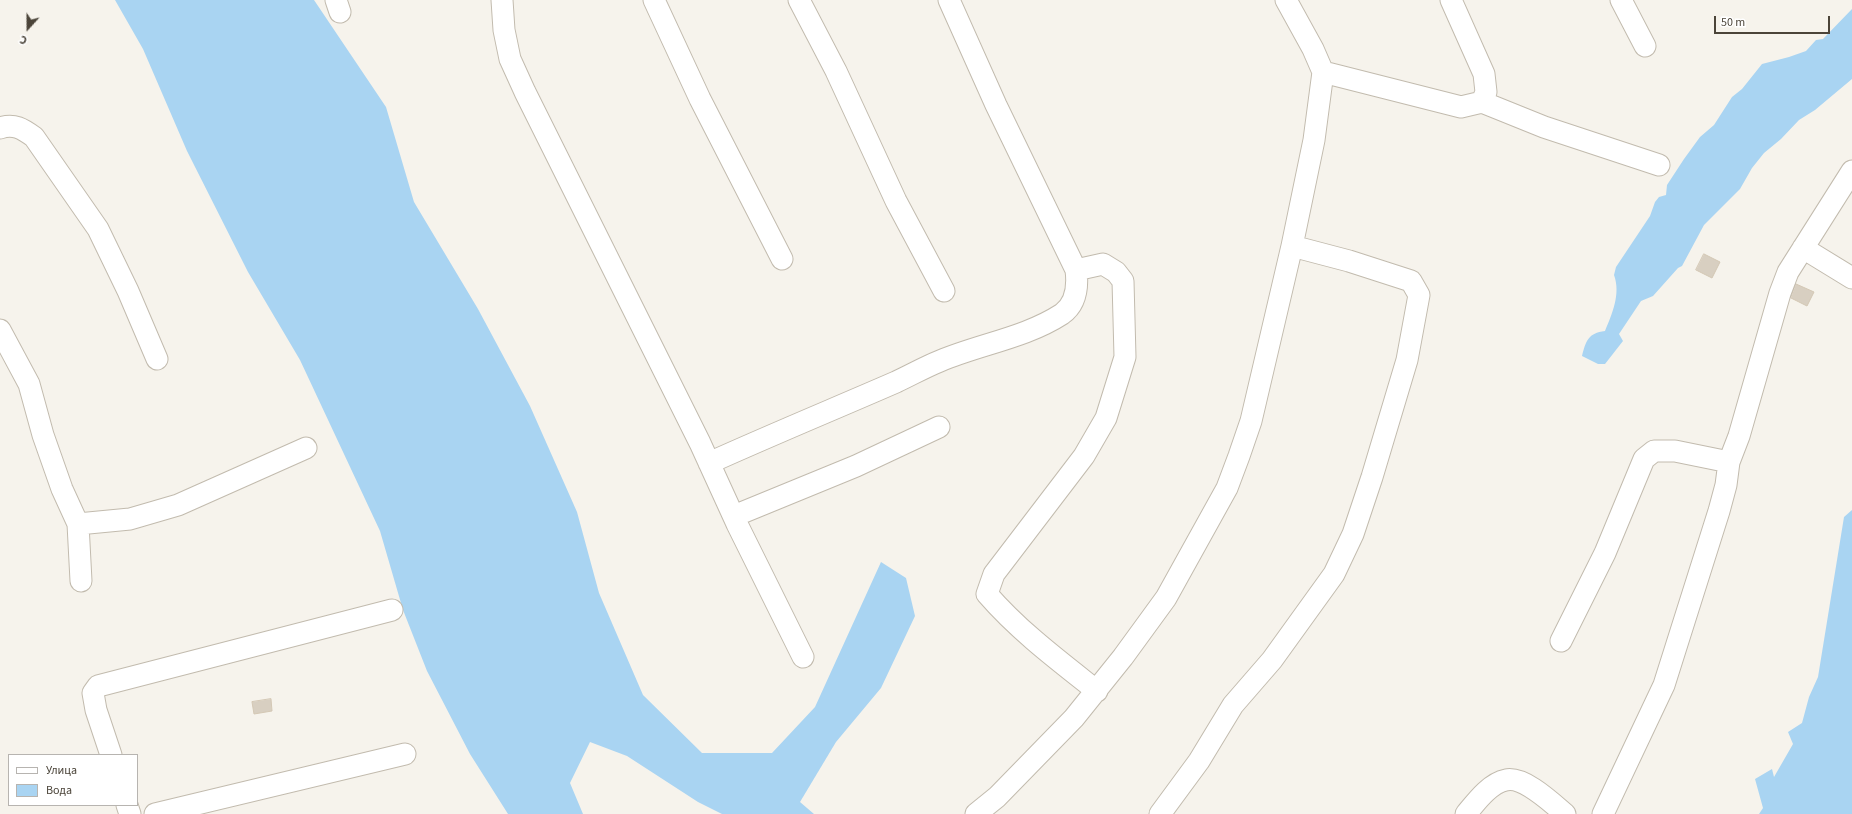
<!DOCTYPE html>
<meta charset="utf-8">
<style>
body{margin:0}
#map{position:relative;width:1852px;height:814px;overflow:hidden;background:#f6f3ec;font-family:"Source Sans 3",sans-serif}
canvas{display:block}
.legend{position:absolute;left:8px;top:754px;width:130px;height:52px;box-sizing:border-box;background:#fff;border:1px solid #b7b4b0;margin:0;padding:5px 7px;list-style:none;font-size:12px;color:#4b4439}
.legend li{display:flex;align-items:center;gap:8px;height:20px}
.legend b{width:20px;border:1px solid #b7b4b0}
.north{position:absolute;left:8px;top:8px;width:40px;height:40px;-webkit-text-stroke:3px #fff;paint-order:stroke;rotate:201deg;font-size:11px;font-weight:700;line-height:16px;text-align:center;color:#4b4439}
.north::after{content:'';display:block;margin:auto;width:14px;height:18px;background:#4b4439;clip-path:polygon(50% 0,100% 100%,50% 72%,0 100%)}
.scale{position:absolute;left:1714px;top:16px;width:116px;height:18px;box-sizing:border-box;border:2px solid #4b4439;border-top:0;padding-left:5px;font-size:12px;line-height:14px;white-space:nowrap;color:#4b4439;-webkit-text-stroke:3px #fff;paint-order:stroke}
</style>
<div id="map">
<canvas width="1852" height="814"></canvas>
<ul class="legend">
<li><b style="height:5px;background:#fff"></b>Улица</li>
<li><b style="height:11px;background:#a9d4f2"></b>Вода</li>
</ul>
<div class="north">С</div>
<div class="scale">50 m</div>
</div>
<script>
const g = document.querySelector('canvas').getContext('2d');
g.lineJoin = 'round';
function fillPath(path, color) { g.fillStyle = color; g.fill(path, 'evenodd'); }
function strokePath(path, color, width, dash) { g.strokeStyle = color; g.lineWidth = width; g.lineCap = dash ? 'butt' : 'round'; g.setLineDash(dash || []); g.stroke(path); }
fillPath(new Path2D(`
 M115,0H314L386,107L414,202L478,309L530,406L577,512L599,593L643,695L702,753H772L815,707L881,562L906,578L915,616L881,688L836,742L800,802L814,814H722L698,802L627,756L590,742L570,783L583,814H508L470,754L427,671L403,610L380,531L300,360L248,272L187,151L143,49Z
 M1852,9V79L1815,110L1799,120L1781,139L1764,153L1752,168L1740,189L1704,225L1682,266L1678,268L1653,296L1641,301L1619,334L1623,341L1605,364H1598L1582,356C1586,341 1588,333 1605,331C1612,314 1621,294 1614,275L1616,267L1650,216L1655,202L1659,197L1666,195L1667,185L1684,159L1700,137L1714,125L1732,97L1742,89L1762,64L1789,57L1806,51L1816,40L1823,39Z
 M1852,510V814H1759L1763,808L1755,779L1772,769L1774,777L1793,744L1788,732L1802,723L1809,697L1818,677L1844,517Z`), '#a9d4f2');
const building = new Path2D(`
 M1704,254L1720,262L1712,278L1696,270Z
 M1796,284L1814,292L1807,306L1791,298Z
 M271,699L272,711L254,714L252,702Z`);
fillPath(building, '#d8cfc1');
strokePath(building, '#d3c7b4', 1);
const minor = new Path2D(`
 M336,0L340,12
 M502,0L504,30L510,59L525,92L700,443L737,524L803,657
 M654,0L700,99L782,259
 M799,0L836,71L896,201L944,291
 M949,0L996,105L1076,270L1103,264L1116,272L1123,281L1125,357L1106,418L1084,456L994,574L987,594C1019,631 1059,661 1097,691
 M1621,0L1645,46
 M1323,72L1461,107L1482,102L1486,92L1484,74L1451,0
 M1482,102L1544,127L1659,165
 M0,128C14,123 23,129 34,137L98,229L128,291L157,359
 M1803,248L1852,278
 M0,330L29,384L43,435L62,489L78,524L81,581
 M709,463C771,435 834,409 896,382C911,375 925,367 940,361C980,344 1025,338 1062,314C1076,304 1078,286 1076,270
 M734,516L856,466L939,427
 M78,524L130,519L178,505L306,448
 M1561,641L1605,553L1644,459L1654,451H1675L1729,462
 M111,755L96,710L93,693L98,686L392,610
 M127,805L130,814
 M155,814L405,754
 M976,814L997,797L1074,718L1123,657L1166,598L1227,488L1239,456L1251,421L1292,246L1314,140L1323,72L1313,49L1286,0
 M1160,814L1199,761L1233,705L1272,660L1334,574L1353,534L1372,477L1407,360L1419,295L1411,281L1349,261L1292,246
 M1466,814C1476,802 1490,783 1506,780C1524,776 1552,803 1565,814
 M1603,814L1664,685L1719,511L1726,485L1729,462L1739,436L1780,293L1788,272L1852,171`);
strokePath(minor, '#c2bbae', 23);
strokePath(minor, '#fff', 21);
</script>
